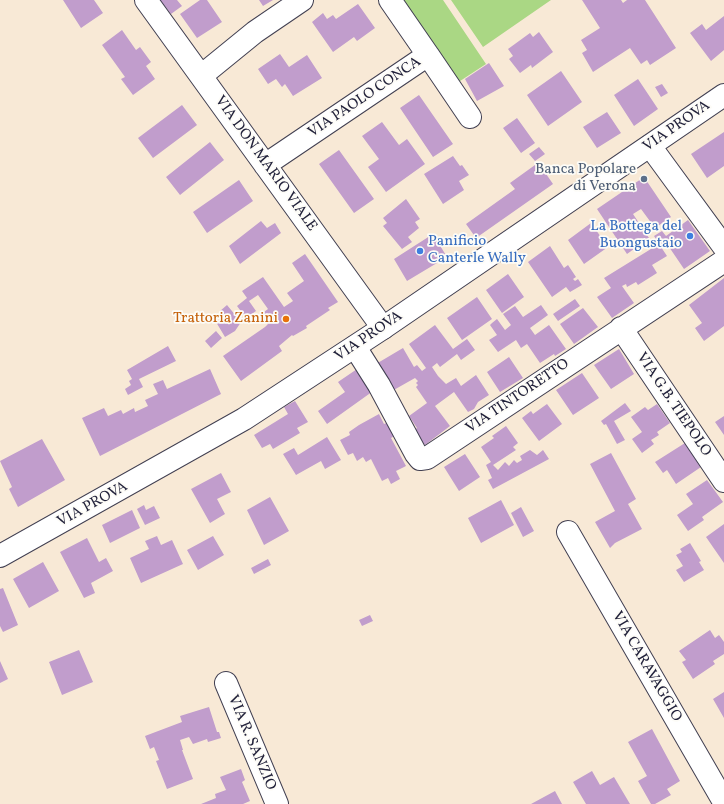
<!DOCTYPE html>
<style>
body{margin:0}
canvas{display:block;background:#f8e9d6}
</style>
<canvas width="724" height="804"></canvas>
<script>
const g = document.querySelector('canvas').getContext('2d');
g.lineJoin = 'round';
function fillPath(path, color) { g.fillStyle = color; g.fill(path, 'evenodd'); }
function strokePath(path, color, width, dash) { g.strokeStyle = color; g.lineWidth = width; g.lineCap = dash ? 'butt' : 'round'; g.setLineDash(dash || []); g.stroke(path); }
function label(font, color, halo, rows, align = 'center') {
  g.font = font + ' Vollkorn,serif'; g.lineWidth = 3.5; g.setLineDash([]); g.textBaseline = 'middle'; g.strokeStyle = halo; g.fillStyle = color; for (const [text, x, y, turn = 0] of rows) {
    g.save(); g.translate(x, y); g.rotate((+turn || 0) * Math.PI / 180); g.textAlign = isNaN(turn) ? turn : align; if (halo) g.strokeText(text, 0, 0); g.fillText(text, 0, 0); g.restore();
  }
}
fillPath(new Path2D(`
 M396,0H443L486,64L454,85Z
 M451,0H551L483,47Z`), '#aad784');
fillPath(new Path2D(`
 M63,0H94L103,13L81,28Z
 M160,0H177L182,6L171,14Z
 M200,0H207L222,22L197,38L180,14Z
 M259,0H273L263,6Z
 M582,0H621L623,3L627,0H645L676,48L650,65L647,60L641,64L630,48L593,72L582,53L587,50L581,40L600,28Z
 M358,4L375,28L357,41L354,37L333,52L312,22L323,13L327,19L333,15L336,19Z
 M724,16V50L711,61L690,33L702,24L706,30Z
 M122,30L136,50L140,47L151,62L146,66L155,79L133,95L121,79L125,77L102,45Z
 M539,32L553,52L532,68L531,65L520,73L509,59L513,56L508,49L530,33L533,37Z
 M280,54L289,67L307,55L322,78L293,96L285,84L282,87L276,79L268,84L258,69Z
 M489,63L504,86L477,101L465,79Z
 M561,71L582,102L548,126L527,95Z
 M638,79L658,109L634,126L614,95Z
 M662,84L668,93L661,97L655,87Z
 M419,95L453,144L433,157L400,108Z
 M182,105L197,125L153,158L138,138Z
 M607,112L621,133L597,148L583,127Z
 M517,118L535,143L521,153L503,128Z
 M382,122L399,145L407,139L425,164L386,192L368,167L379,159L362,136Z
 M724,132V166L707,178L691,154Z
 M210,142L224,160L180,195L166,177Z
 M539,147L545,154L535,161L529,154Z
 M339,150L374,199L354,213L319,164Z
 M453,156L460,166L462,165L469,175L459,181L464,190L443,204L424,174Z
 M535,165L539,170L542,168L553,184L476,238L466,224L515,189L510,183Z
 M644,177L671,217L655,228L641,209L633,214L649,238L627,254L597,209Z
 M239,180L253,201L207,233L193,212Z
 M406,199L420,219L415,222L419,228L408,237L412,242L402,249L383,226L387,223L383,218Z
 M688,220L710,251L684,269L665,241L660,245L654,236L662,231L666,236Z
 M261,221L267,228L275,223L281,233L240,264L229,246Z
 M591,223L608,247L584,264L568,240Z
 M433,234L447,257L407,281L394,259Z
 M659,244L667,256L652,265L657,273L638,285L636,282L627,287L626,284L622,286L634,303L612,318L597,297L611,288L604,278Z
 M550,246L564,268L568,265L576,277L573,279L575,281L578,279L582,285L570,292L566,287L552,297L528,262Z
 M305,254L338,302L328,308L330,310L306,326L307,328L293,336L292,335L279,346L282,351L241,381L223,356L265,327L268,324L260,315L268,309L258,295L249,301L256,311L246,318L237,306L247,298L242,291L263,277L284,307L293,301L287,293L304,281L292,263Z
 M508,274L524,297L502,313L486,290Z
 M724,278V326L704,341L695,328L702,323L689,305Z
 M477,297L492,319L462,340L447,318Z
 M575,299L580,306L558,321L553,314Z
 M227,305L241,322L235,331L225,337L216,322L224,316L220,311Z
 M541,305L548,315L530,328L535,335L549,325L566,349L555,356L554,354L540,363L527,344L521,348L516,340L498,352L489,340L497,335L490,325L492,323L497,319L505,330L511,325L503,314L515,306L523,317Z
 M583,308L598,327L574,344L560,324Z
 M435,325L453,349L467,339L475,350L461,360L457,354L440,367L437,363L432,367L438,376L446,384L456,378L461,386L476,375L489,395L478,402L474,409L468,412L454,392L435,406L450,426L425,445L414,430L417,428L409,416L427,403L416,387L418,385L416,383L418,381L415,378L392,391L376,364L403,348L414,367L417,365L422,371L426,368L409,344Z
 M216,331L222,338L211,348L205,341Z
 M168,346L176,361L139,379L143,387L128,395L125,389L131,385L129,381L132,379L127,370Z
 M619,349L634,374L611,389L594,365Z
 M509,357L523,378L500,392L487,372Z
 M360,367L376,389L327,424L318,411L345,392L338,382Z
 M210,369L221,394L100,456L82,418L104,408L108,416L121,410L123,414L134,408L135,412L148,406L145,400L158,394L153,384L163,380L167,389Z
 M582,373L599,398L573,415L556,390Z
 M295,401L308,422L297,428L300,433L273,449L270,444L262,448L254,435L288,414L284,407Z
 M625,403L631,411L614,421L625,440L617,444L606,424L604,425L601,421Z
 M547,404L562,424L539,441L522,418L531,411L533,414Z
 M657,404L670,423L657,432L659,435L651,440L654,444L642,453L632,439L642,432L631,417L645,407L648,410Z
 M379,414L384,424L389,422L396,435L391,438L406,466L396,471L400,479L391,484L388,478L382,481L371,459L366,462L363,457L357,461L353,453L348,455L340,440L350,435L349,432L359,425Z
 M724,416V435L715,422Z
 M506,426L518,443L513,447L516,450L493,465L498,470L505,462L509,466L514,460L517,463L522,460L520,456L530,450L537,455L543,450L549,459L493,489L488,480L492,478L486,465L491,462L481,447L494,438L492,436Z
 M327,437L341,460L325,469L321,461L296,475L283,454L294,448L298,455Z
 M42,439L65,480L18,507L9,489L12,487L0,461Z
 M685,443L701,467L676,484L667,470L663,473L655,462Z
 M611,453L636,499L628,504L642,529L615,543L610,548L595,522L615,511L590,464Z
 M465,454L480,477L459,491L444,467Z
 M221,473L231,492L217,499L225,514L210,523L191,489Z
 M707,480L723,502L702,517L704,520L688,531L677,515L693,504L686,494Z
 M270,497L289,531L264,545L247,510Z
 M501,500L514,525L481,543L468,518Z
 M144,505L146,510L154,506L160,518L145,525L137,509Z
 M521,507L534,531L523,537L511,513Z
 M132,510L140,528L110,543L102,525Z
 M724,524V563L706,537Z
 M157,536L161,545L172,540L183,564L141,583L130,558L149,549L145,541Z
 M213,536L224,555L198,570L187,550Z
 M87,538L99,562L106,558L113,571L91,583L95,593L84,598L60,552Z
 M690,543L701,561L699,562L704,570L684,582L676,570L683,566L676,555L682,552L680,549Z
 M268,559L271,565L254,574L251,568Z
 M43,562L59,591L29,608L13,579Z
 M3,588L18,625L3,632L0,626V589Z
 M370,615L373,621L362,626L359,620Z
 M710,630L715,638L719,635L724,642V654L713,661L715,664L693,679L682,662L686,660L679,651Z
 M79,650L93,682L62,695L49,662Z
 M0,661L8,679L0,683Z
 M724,692V718L713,699Z
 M209,707L217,732H219L221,738L208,742L207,739L193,744L189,737L180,740L183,750H182L193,779L167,789L156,761L159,760L154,747L150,749L145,736L182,722L180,716Z
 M652,729L680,781L667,789L671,795L655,804H651L638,781L647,776L628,742Z
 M241,769L245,780L242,782L250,801L243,804H201L216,798L215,794L226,790L220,777Z
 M592,771L600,785L614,777L630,804H586L573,782Z
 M555,791L562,804H531Z`), '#c19dcc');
const minor = new Path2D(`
 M146,0L383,328
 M428,55L470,117
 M201,76L255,32L302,0
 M650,146L724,247
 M265,165L428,55L390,0
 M621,328L724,481
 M355,347L379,385L416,454L420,459L427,458L724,261
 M568,532L724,802
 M226,683L277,804`);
const major = new Path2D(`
 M0,556L244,419L383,328L724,95`);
strokePath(minor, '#424052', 24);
strokePath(major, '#424052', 24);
strokePath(minor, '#fff', 22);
strokePath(major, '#fff', 22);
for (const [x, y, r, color] of [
 [644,179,4,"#5c6f8a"],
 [690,236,4,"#3f7fe0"],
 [420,251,4,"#3f7fe0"],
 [286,319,4,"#e8710a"]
]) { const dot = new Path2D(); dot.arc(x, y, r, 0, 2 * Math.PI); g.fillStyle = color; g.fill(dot); strokePath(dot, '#fdfcf7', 1.5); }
label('15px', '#22223b', '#fdfcf7', [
 ["VIA PAOLO CONCA",365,98,-34],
 ["VIA PROVA",677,127,-35],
 ["VIA DON MARIO VIALE",265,164,54],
 ["VIA PROVA",369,337,-34],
 ["VIA TINTORETTO",518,397,-34],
 ["VIA G.B. TIEPOLO",673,405,56],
 ["VIA PROVA",93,505,-29],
 ["VIA CARAVAGGIO",646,667,60],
 ["VIA R. SANZIO",251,743,67]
]);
label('15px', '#4e5e75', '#fdfcf7', [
 ["Banca Popolare",636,170],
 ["di Verona",636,187]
], 'right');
label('15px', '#366cbe', '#fdfcf7', [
 ["La Bottega del",682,227],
 ["Buongustaio",682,244],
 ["Panificio",428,242,"left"],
 ["Canterle Wally",428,259,"left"]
], 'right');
label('15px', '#c56008', '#fdfcf7', [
 ["Trattoria Zanini",278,319]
], 'right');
</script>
